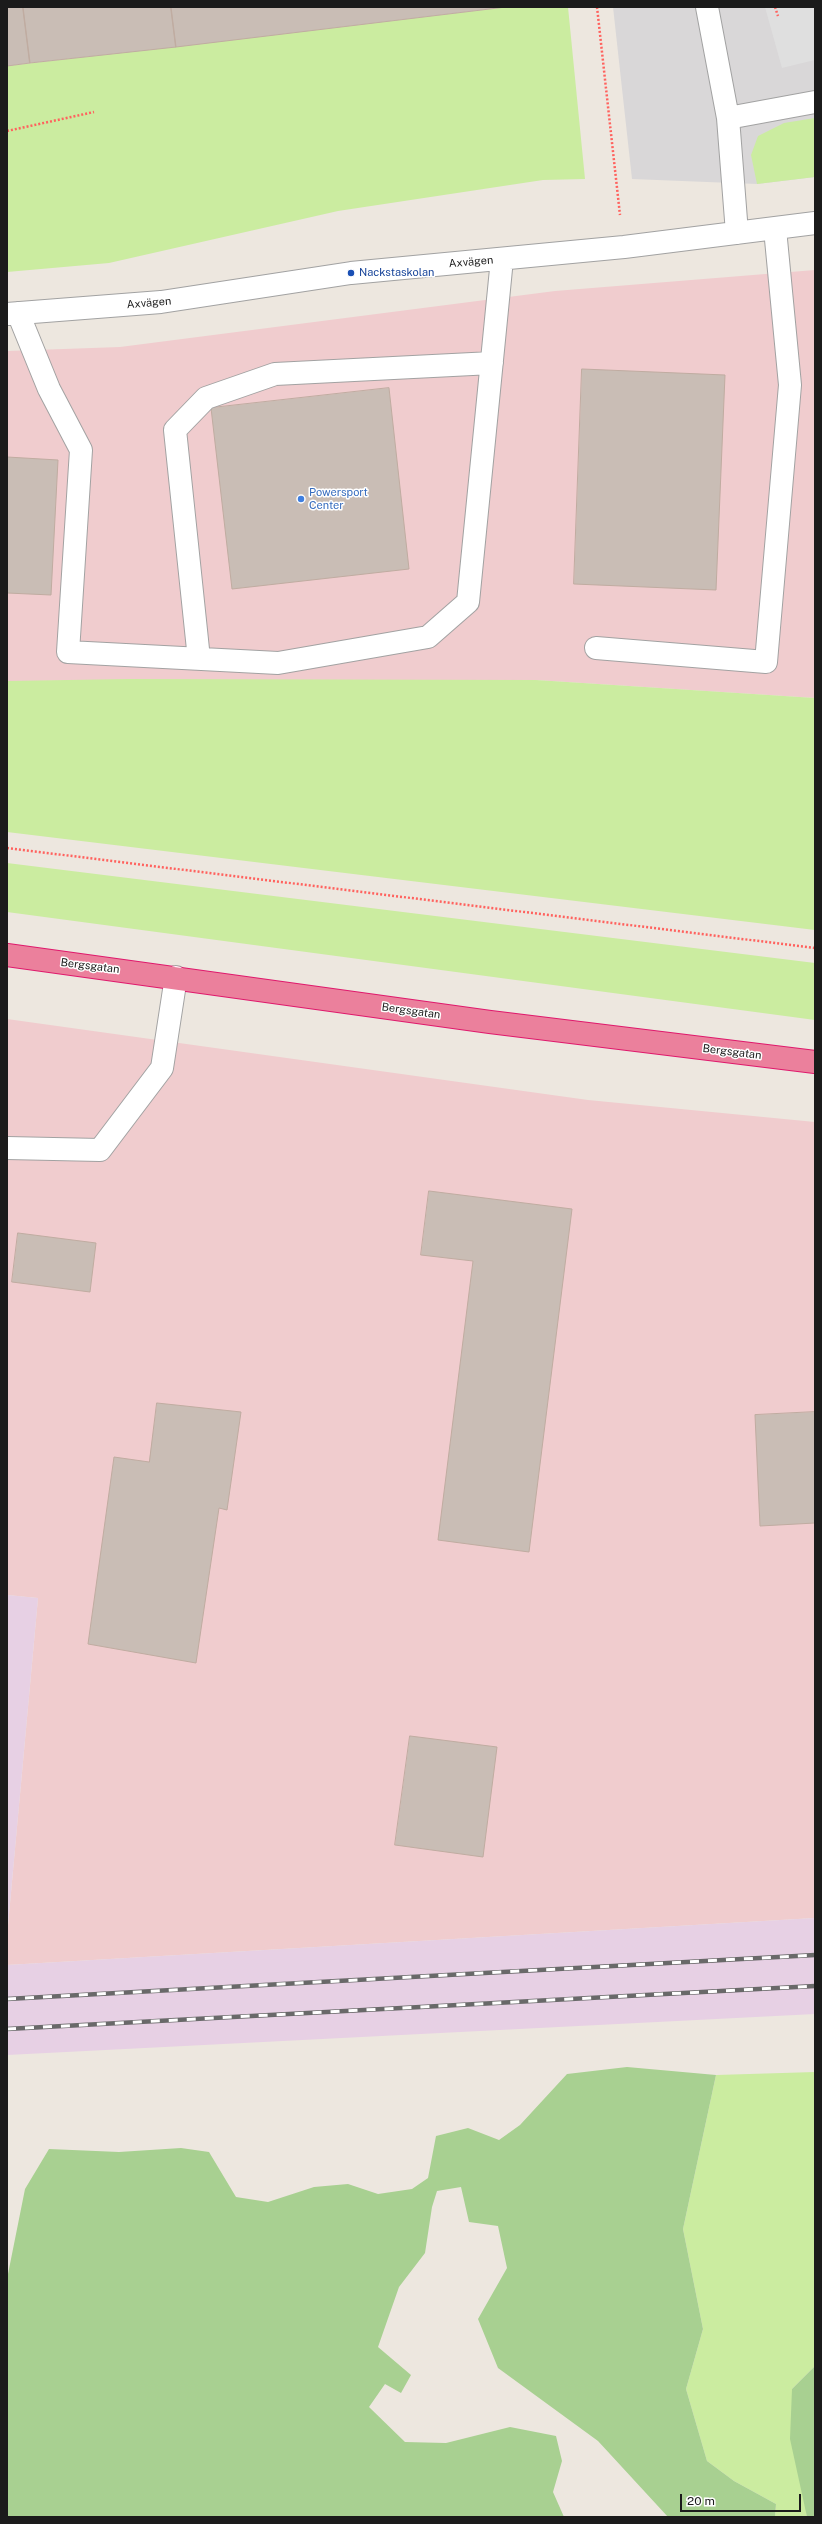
<!DOCTYPE html>
<meta charset="utf-8">
<style>
body{margin:0}
#map{position:relative;width:822px;height:2524px;overflow:hidden;background:#ede7df;font-family:"Public Sans",sans-serif}
canvas{display:block}
.frame{position:absolute;inset:0;border:8px solid #1b1b1b;pointer-events:none}
.scale{position:absolute;left:680px;top:2494px;width:121px;height:18px;box-sizing:border-box;border:2px solid #1b1b1b;border-top:0;padding-left:5px;font-size:12px;line-height:14px;white-space:nowrap;color:#1b1b1b;-webkit-text-stroke:3px #fff;paint-order:stroke}
</style>
<div id="map">
<canvas width="822" height="2524"></canvas>
<div class="frame"></div>
<div class="scale">20 m</div>
</div>
<script>
const g = document.querySelector('canvas').getContext('2d');
g.lineJoin = 'round';
function fillPath(path, color) { g.fillStyle = color; g.fill(path, 'evenodd'); }
function strokePath(path, color, width, dash) { g.strokeStyle = color; g.lineWidth = width; g.lineCap = dash ? 'butt' : 'round'; g.setLineDash(dash || []); g.stroke(path); }
function label(font, color, halo, rows, align = 'center') {
  g.font = font + ' "Public Sans",sans-serif'; g.lineWidth = 3; g.setLineDash([]); g.textBaseline = 'middle'; g.strokeStyle = halo; g.fillStyle = color; for (const [text, x, y, turn = 0] of rows) {
    g.save(); g.translate(x, y); g.rotate((+turn || 0) * Math.PI / 180); g.textAlign = isNaN(turn) ? turn : align; if (halo) g.strokeText(text, 0, 0); g.fillText(text, 0, 0); g.restore();
  }
}
fillPath(new Path2D(`
 M613,7H815V177L757,184L632,179Z`), '#d9d7d8');
fillPath(new Path2D(`
 M815,270V698L536,680L7,681V351L120,347L555,291Z
 M7,1019L588,1100L815,1122V1918L7,1965V1936L38,1598L7,1595Z`), '#f0ccce');
fillPath(new Path2D(`
 M7,1595L38,1598L7,1936Z
 M815,1918V2014L7,2055V1965Z`), '#e7d0e4');
fillPath(new Path2D(`
 M506,7H568L585,179L543,180L338,211L109,263L7,272V66Z
 M815,118V177L757,184L751,155L758,136L784,123Z
 M129,679L536,680L815,698V930L7,832V681Z
 M7,863L815,963V1020L7,912Z
 M815,2072V2366L792,2389L807,2517H775L776,2504L734,2481L707,2461L686,2389L703,2329L683,2229L716,2075Z`), '#cbeca0');
fillPath(new Path2D(`
 M627,2067L716,2075L683,2229L703,2329L686,2389L707,2461L734,2481L776,2504L775,2517H668L598,2441L498,2368L478,2319L507,2268L498,2226L469,2222L461,2187L437,2191L432,2207L425,2253L399,2287L378,2347L411,2375L401,2393L385,2384L369,2407L405,2442L446,2443L510,2427L556,2436L562,2461L553,2492L564,2517H7V2279L25,2189L49,2149L119,2152L181,2148L209,2152L236,2197L268,2202L314,2187L348,2184L378,2194L412,2189L428,2178L436,2136L468,2128L499,2140L520,2125L567,2074Z
 M815,2366V2517H807L790,2439L792,2389Z`), '#a8d091');
fillPath(new Path2D(`
 M765,7H815V60L782,68Z`), '#dfdfdf');
const building = new Path2D(`
 M7,7H23L30,63L7,66Z
 M23,7H171L176,47L30,63Z
 M171,7H506L176,47Z
 M582,369L725,375L716,590L574,584Z
 M389,388L409,569L232,589L211,408Z
 M7,457L58,460L51,595L7,593Z
 M429,1191L572,1209L529,1552L438,1540L473,1261L421,1255Z
 M18,1233L96,1243L90,1292L12,1282Z
 M157,1403L241,1412L227,1510L219,1508L196,1663L88,1644L114,1457L149,1462Z
 M815,1412V1523L760,1526L755,1415Z
 M410,1736L497,1747L483,1857L395,1845Z`);
fillPath(building, '#c9bdb5');
strokePath(building, '#c0aca1', 1);
const minor = new Path2D(`
 M707,7L728,118L737,233
 M728,118L815,102
 M18,313L49,389L81,450L68,652L278,663L428,637L468,602L502,259
 M7,314L161,302L351,273L624,247L815,223
 M596,648L766,662L790,385L775,229
 M199,659L175,430L206,398L275,374L492,363
 M7,1148L100,1150L162,1068L176,977`);
const highway = new Path2D(`
 M7,955L490,1022L815,1062`);
strokePath(minor, '#a2a2a2', 24);
strokePath(highway, '#df196c', 24);
strokePath(new Path2D(`
 M597,7L620,215
 M775,7L778,16
 M7,131L94,112
 M7,848L815,948`), '#ff625e', 2.5, [2, 2]);
strokePath(minor, '#fff', 22);
strokePath(highway, '#eb809c', 22);
const rail = new Path2D(`
 M7,1999L815,1955
 M7,2029L815,1986`);
strokePath(rail, '#696969', 4.5);
strokePath(rail, '#fff', 3, [9]);
for (const [x, y, r, color] of [
 [351,273,4,"#1a4fb4"],
 [301,499,4,"#3f7fe0"]
]) { const dot = new Path2D(); dot.arc(x, y, r, 0, 2 * Math.PI); g.fillStyle = color; g.fill(dot); strokePath(dot, '#fff', 1.5); }
label('11px', '#1b1b1b', '#fff', [
 ["Axvägen",471,262,-5],
 ["Axvägen",149,303,-5],
 ["Bergsgatan",90,966,7],
 ["Bergsgatan",411,1011,8],
 ["Bergsgatan",732,1052,7]
]);
label('11px', '#164399', '#fff', [
 ["Nackstaskolan",359,273]
], 'left');
label('11px', '#366cbe', '#fff', [
 ["Powersport",309,493],
 ["Center",309,506]
], 'left');
</script>
